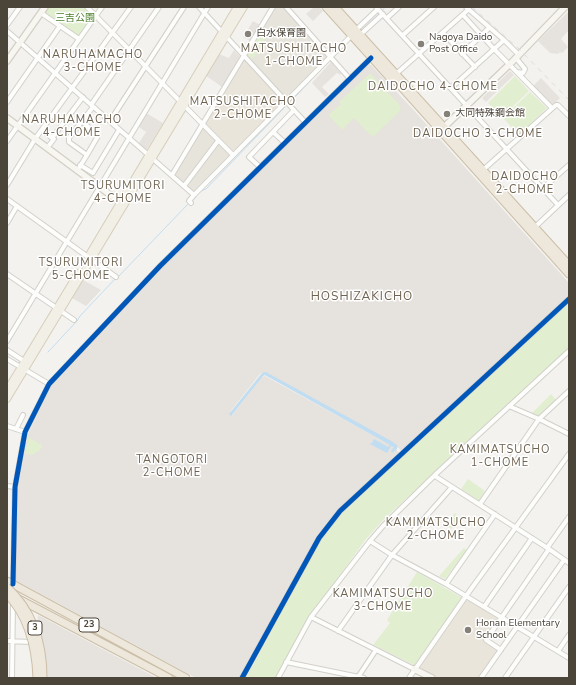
<!DOCTYPE html>
<meta charset="utf-8">
<style>
body{margin:0}
#map{position:relative;width:576px;height:685px;overflow:hidden;background:#f4f2ee;font-family:"Nunito Sans",sans-serif}
canvas{display:block}
.frame{position:absolute;inset:0;border:8px solid #4b4439;pointer-events:none}
</style>
<div id="map">
<canvas width="576" height="685"></canvas>
<div class="frame"></div>
</div>
<script>
const g = document.querySelector('canvas').getContext('2d');
g.lineJoin = 'round';
function fillPath(path, color) { g.fillStyle = color; g.fill(path, 'evenodd'); }
function strokePath(path, color, width, dash) { g.strokeStyle = color; g.lineWidth = width; g.lineCap = dash ? 'butt' : 'round'; g.setLineDash(dash || []); g.stroke(path); }
function label(font, color, halo, rows, align = 'center') {
  g.font = font + ' "Nunito Sans","Noto Sans JP",sans-serif'; g.lineWidth = 3; g.setLineDash([]); g.textBaseline = 'middle'; g.strokeStyle = halo; g.fillStyle = color; for (const [text, x, y, turn = 0] of rows) {
    g.save(); g.translate(x, y); g.rotate((+turn || 0) * Math.PI / 180); g.textAlign = isNaN(turn) ? turn : align; if (halo) g.strokeText(text, 0, 0); g.fillText(text, 0, 0); g.restore();
  }
}
fillPath(new Path2D(`
 M274,7H284L328,56L288,99H286L245,53Z
 M202,128H203L231,155L195,192H193L174,176V174Z`), '#e7e4dc');
fillPath(new Path2D(`
 M368,64L371,65L409,105L569,283V298L402,452L395,444L261,373L259,375L230,412L232,415L262,377L265,376L394,447L400,454L339,510L317,537L240,678H196L15,580L18,487L28,434L52,384L165,265Z
 M146,113L163,123L147,149H145L139,143L146,132L139,127Z
 M38,615L157,678H46L37,626Z`), '#e6e2de');
fillPath(new Path2D(`
 M244,60H246L284,102L235,151H233L206,124V121Z
 M468,600L497,618V620L483,640L498,650L480,678H439L421,669L420,667L466,601Z`), '#eae5da');
fillPath(new Path2D(`
 M49,7H84L92,15L93,17L79,36H77L46,14L45,12Z
 M261,30L268,35L253,59L246,54Z
 M370,73L399,104L401,110L374,136L370,135L354,118L342,130L328,115L341,104L343,106L339,102Z
 M515,76L529,91L502,117L488,103Z
 M530,92L547,108L519,135L503,118Z
 M569,301V348L382,521L366,539L311,615L276,678H246L321,539L331,524L341,514Z
 M551,394L556,400L539,417L532,413Z
 M28,437L42,445V447L39,451L32,455L25,454Z
 M468,479L485,491L479,501L461,489Z
 M455,513L460,518L451,529L445,523Z
 M464,548L467,550L445,579L439,576Z
 M417,572L461,597V599L416,666L373,645L390,623L387,620Z`), '#e1eecf');
fillPath(new Path2D(`
 M314,7H319L323,11L313,21L306,14Z
 M569,11V30L561,39L568,47L562,53L560,52L558,54L550,53L538,41Z
 M253,21L260,25L250,41L243,37Z
 M234,50L240,57L222,87L205,75L219,54L229,58Z
 M331,62L341,74L340,75L337,73L322,87L329,94L325,97L312,83Z
 M510,71L514,75L486,102L482,98Z
 M541,78L560,98L551,107L532,87Z
 M83,280L101,290L86,306L72,298Z`), '#e6e3df');
fillPath(new Path2D(`
 M266,372L393,442L398,446L397,448V449L392,453L391,451L394,447L391,446L387,453L370,444L372,443L374,439L388,447L390,445L265,375L263,376L231,416L229,414L262,373Z`), '#c0ddf1');
strokePath(new Path2D(`
 M383,10L385,7
 M363,29L379,14
 M294,98L330,60
 M193,199L201,191L206,189L286,106
 M118,277L189,203
 M48,352L77,321L80,316L115,279`), '#c0ddf1', 1);
const street = new Path2D(`
 M87,7L233,155
 M199,7L305,122
 M286,7L350,79
 M376,7L558,205
 M466,7L504,40L519,55
 M41,13L79,39
 M463,15L494,49L552,108
 M387,18L399,7
 M7,25L20,7
 M356,30L378,9
 M7,31L194,195
 M443,33L475,67
 M360,35L383,14
 M403,35L434,7
 M462,54L489,28
 M516,58L525,69L523,73L517,72
 M396,74L469,9
 M451,88L504,40
 M7,102L60,26
 M91,105L159,7
 M82,121L98,136L87,155
 M110,121L184,7
 M42,130L52,138
 M273,132L285,143
 M7,141L102,7
 M47,148L54,139L52,138L83,97
 M80,165L93,173L119,130
 M260,167L249,157L294,110
 M483,170L556,105H558L569,116
 M77,171L87,155L69,142V138L93,107
 M172,175L273,7
 M7,185L35,139L131,7
 M184,186L218,141
 M542,189L569,165
 M7,199L116,277
 M191,203L189,201L194,195L351,36
 M7,223L17,206
 M534,228L569,195
 M7,274L74,320
 M7,341L208,7
 M7,350L24,361
 M7,359L49,384
 M509,406L539,419L569,434
 M7,426L25,432
 M16,429L23,415
 M435,476L549,549L486,640L501,650
 M7,486L15,487
 M480,504L539,419L569,391
 M370,541L392,555L446,584L569,658
 M547,548L569,517
 M549,549L569,563
 M13,584L15,487L25,432L49,384L160,266L371,58
 M446,584L495,514
 M484,607L532,538
 M311,617L414,669
 M338,631L392,555L452,487
 M7,641L31,642
 M558,651L569,635
 M286,662L364,678
 M358,677L376,650
 M12,678L13,602
 M242,678L319,538L340,511L569,299
 M278,678L311,617L370,541L383,526L437,473L569,351
 M409,678L466,596L569,454
 M481,678L564,560
 M505,678L569,587`);
const secondary = new Path2D(`
 M7,61L45,7
 M7,118L124,205
 M442,129L512,62L565,7
 M414,669L432,678`);
const primary = new Path2D(`
 M90,253L237,7
 M7,390L78,273
 M7,399L244,7`);
const highway = new Path2D(`
 M326,7L391,79L396,81L569,274
 M335,7L569,265
 M7,581L186,678
 M17,598L169,678`);
strokePath(street, '#d2d0cb', 6);
strokePath(secondary, '#d3cfc5', 8);
strokePath(primary, '#d6cebb', 8);
strokePath(highway, '#ccbfa9', 9);
strokePath(street, '#fdfdfc', 4);
strokePath(secondary, '#f7f6f1', 5.5);
strokePath(primary, '#f2efe6', 6);
strokePath(highway, '#ede8db', 7);
strokePath(new Path2D(`
 M472,7L518,48L569,100`), '#dbdbda', 1, [5, 5]);
const highwayBridge = new Path2D(`
 M7,587C33,611 43,643 43,678
 M7,594C29,617 36,647 37,678`);
strokePath(highwayBridge, '#ccbfa9', 9, []);
strokePath(highwayBridge, '#ede8db', 7);
strokePath(new Path2D(`
 M13,584L15,487L25,432L49,384L160,266L371,58
 M242,678L319,538L340,511L569,299`), '#0057b8', 5);
for (const [x, y, r, color] of [
 [248,34,4,"#868178"],
 [421,44,4,"#868178"],
 [447,114,4,"#868178"],
 [468,630,4,"#868178"]
]) { const dot = new Path2D(); dot.arc(x, y, r, 0, 2 * Math.PI); g.fillStyle = color; g.fill(dot); strokePath(dot, '#fff', 1.5); }
for (const [x, y, w] of [
 [89,625,20],
 [35,628,14]
]) { const box = new Path2D(); box.roundRect(x - w / 2, y - 7, w, 14, 3); g.fillStyle = '#fff'; g.fill(box); strokePath(box, '#4b4439', 1); }
label('bold 9px', '#4b4439', null, [
 ["23",89,625],
 ["3",35,628]
]);
label('10px', '#4a7f2a', '#fff', [
 ["三吉公園",75,19]
]);
label('10px', '#4b4439', '#fff', [
 ["白水保育園",256,34],
 ["Nagoya Daido",429,38],
 ["Post Office",429,50],
 ["大同特殊鋼会館",455,114],
 ["Honan Elementary",476,624],
 ["School",476,636]
], 'left');
g.letterSpacing = '1px';
label('11px', '#6e6250', '#fff', [
 ["MATSUSHITACHO",294,49],
 ["1-CHOME",294,62],
 ["NARUHAMACHO",93,55],
 ["3-CHOME",93,68],
 ["DAIDOCHO 4-CHOME",433,87],
 ["MATSUSHITACHO",243,102],
 ["2-CHOME",243,115],
 ["NARUHAMACHO",72,120],
 ["4-CHOME",72,133],
 ["DAIDOCHO 3-CHOME",478,134],
 ["DAIDOCHO",525,177],
 ["2-CHOME",525,190],
 ["TSURUMITORI",123,186],
 ["4-CHOME",123,199],
 ["TSURUMITORI",81,263],
 ["5-CHOME",81,276],
 ["KAMIMATSUCHO",500,450],
 ["1-CHOME",500,463],
 ["TANGOTORI",172,460],
 ["2-CHOME",172,473],
 ["KAMIMATSUCHO",436,523],
 ["2-CHOME",436,536],
 ["KAMIMATSUCHO",383,594],
 ["3-CHOME",383,607]
]);
g.letterSpacing = '0px';
g.letterSpacing = '1px';
label('12px', '#6e6250', '#fff', [
 ["HOSHIZAKICHO",362,297]
]);
g.letterSpacing = '0px';
</script>
